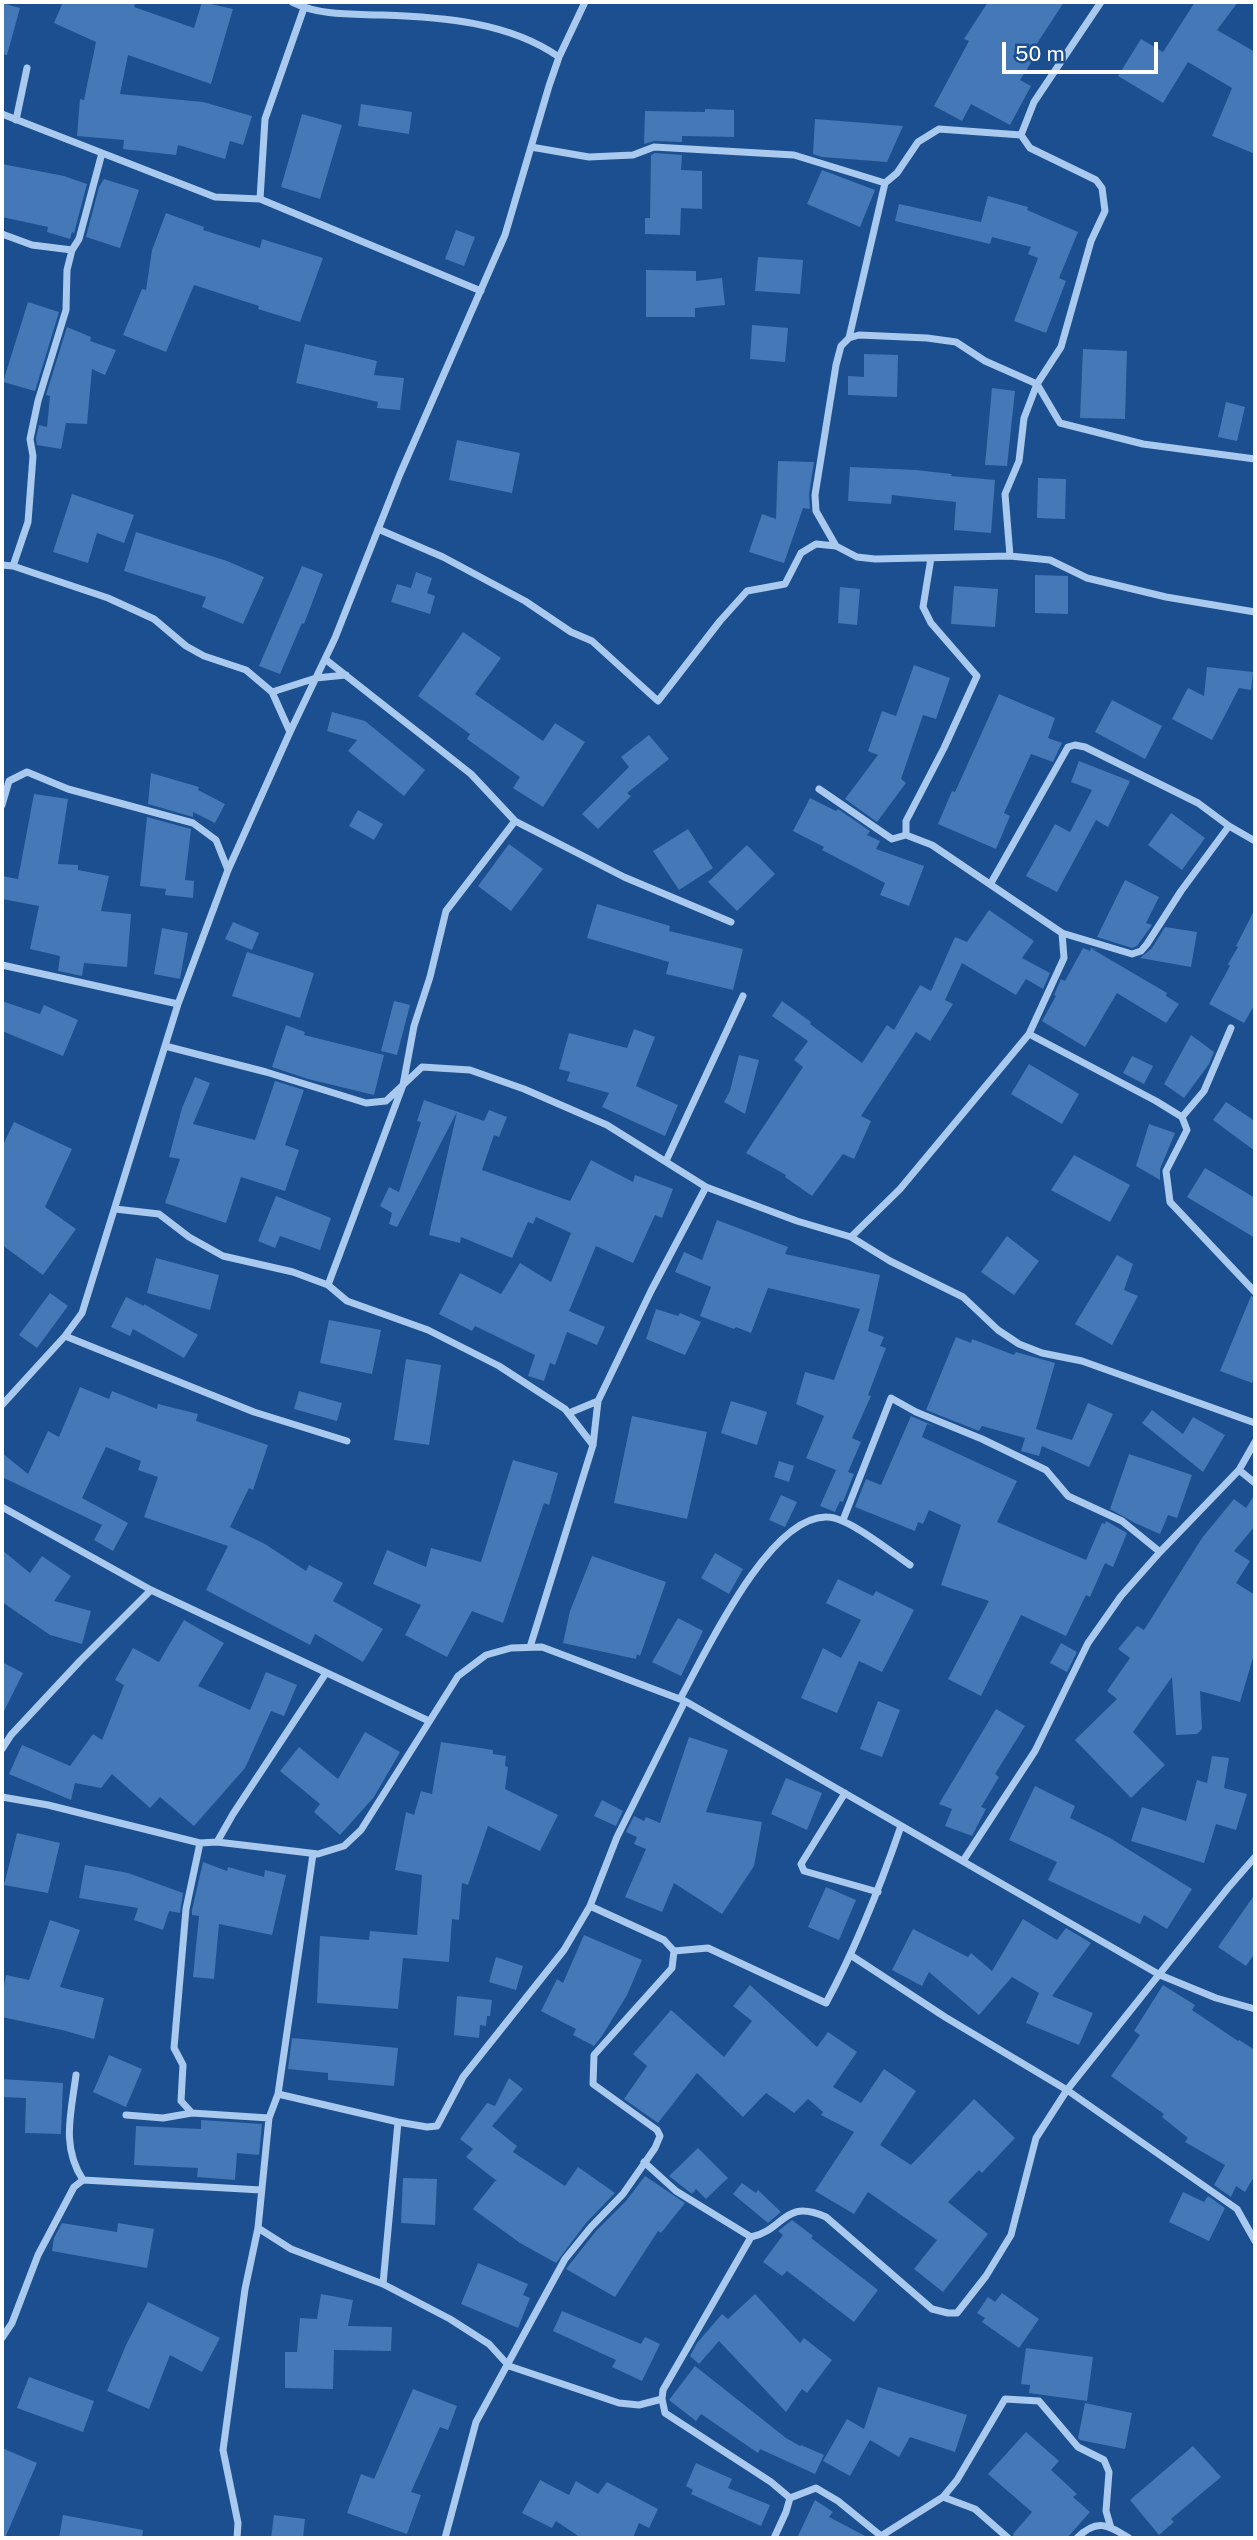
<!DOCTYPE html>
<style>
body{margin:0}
#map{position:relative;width:1257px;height:2540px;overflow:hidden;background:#1b4f8f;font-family:"Public Sans",sans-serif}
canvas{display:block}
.frame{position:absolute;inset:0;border:4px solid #fff;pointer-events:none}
.scale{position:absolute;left:1002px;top:42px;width:156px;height:32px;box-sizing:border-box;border:4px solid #fff;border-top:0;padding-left:9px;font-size:21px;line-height:24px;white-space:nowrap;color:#fff;-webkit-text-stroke:5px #1b4f8f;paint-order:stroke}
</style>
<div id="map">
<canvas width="1257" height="2540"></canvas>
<div class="frame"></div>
<div class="scale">50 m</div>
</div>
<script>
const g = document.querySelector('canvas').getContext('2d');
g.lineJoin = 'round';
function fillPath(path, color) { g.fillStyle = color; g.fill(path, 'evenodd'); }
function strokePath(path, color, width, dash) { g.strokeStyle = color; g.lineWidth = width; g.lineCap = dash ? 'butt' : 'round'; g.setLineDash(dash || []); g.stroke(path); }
fillPath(new Path2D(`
 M63,2H136L134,7L194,28L202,2L233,9L211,84L128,55L120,94L203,102L252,116L243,145L230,141L225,159L178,145L176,155L123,149L124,140L77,136L80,99L84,100L96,42L54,23Z
 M988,2H1064L1036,45L1041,47L1020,80L1031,86L1010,125L971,104L962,121L934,106L969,41L964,39Z
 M1195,2H1238L1217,30L1255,52V154L1212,136L1232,88L1188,62L1163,103L1118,76L1141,39L1163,52Z
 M2,3L20,8L7,55L2,54Z
 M361,104L412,112L409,134L358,126Z
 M705,109L734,110V137L682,136V142L654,141L644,144L645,111L705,112Z
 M302,114L342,125L320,199L281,187Z
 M815,119L903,126L887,162L822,157L813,154Z
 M655,153L682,155L681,170L702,171V209L681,208L680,235L645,234V218H650L651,155Z
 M2,164L64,176L87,184L74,233L72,232L70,239L47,232L48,227L2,217Z
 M822,170L875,190L860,227L807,204Z
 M104,179L139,190L120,248L86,237L99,187Z
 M988,196L1028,207L1027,210L1078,232L1059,278L1066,281L1046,333L1014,321L1038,258L1028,254L1031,247L992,237L990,244L895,221L899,204L981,222Z
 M166,213L204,227L203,230L260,248L262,239L323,258L300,322L258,309L259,306L194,285L166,352L123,335L142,289L146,290L152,250Z
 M456,230L475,237L464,266L445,259Z
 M758,257L803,260L800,294L755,291Z
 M646,270L696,271V281L722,278L725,305L695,308V317H646Z
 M28,302L59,312L35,391L3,382Z
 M752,325L788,328L785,362L750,359Z
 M67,327L91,337L90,341L116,350L105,375L92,369L87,424L66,423L61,449L37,445L36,439L39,425L47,427L50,396L46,395Z
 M305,344L377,361L374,375L404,378L400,410L377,408L378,402L296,383Z
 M1083,349L1127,351L1125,419L1080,418Z
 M864,354L898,355L897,397L848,395V376L864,377Z
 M992,388L1015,391L1007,466L985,465Z
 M1226,402L1245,407L1237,441L1218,437Z
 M457,440L520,453L512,493L449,480Z
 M778,461L814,462L809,494L810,509L803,508L784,563L749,552L762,514L776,519Z
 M850,467L916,470L952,474L951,476L995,480L991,533L954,530L956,502L892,495L891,504L848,501Z
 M1038,478L1066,479L1065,519L1037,518Z
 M72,494L134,515L124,543L97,533L88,563L53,552Z
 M136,532L227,561L264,577L243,624L202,607L206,597L124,571Z
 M302,566L323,574L304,624L302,623L280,674L259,666Z
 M416,572L432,578L427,593L435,596L430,614L391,602L397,584L411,588Z
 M1035,575L1068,576V614L1035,613Z
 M954,586L998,589L995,627L951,624Z
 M840,587L860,589L857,625L838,623Z
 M463,632L501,658L475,694L543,741L555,723L585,742L543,807L513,788L520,777L467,739L470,734L418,696Z
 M914,665L950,678L936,719L923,715L901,779L906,783L877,822L845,799L878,755L868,751L882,711L896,716Z
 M1207,667L1253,672L1251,690L1239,688L1212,740L1172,719L1188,688L1204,696Z
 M999,694L1055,718L1048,738L1062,743L1053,762L1031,754L1004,813L1010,816L996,849L938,824L952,791L955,792L979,739Z
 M1112,700L1162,726L1145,759L1095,732Z
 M332,712L365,721L425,770L404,796L348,751L357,740L327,731Z
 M649,735L669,759L627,793L631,796L598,829L582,814L629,767L621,757Z
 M1079,761L1130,781L1108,827L1096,820L1057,892L1026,876L1055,824L1070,832L1092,790L1071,782Z
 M151,773L199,787L198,790L225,804L215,823L193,812V817L148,804Z
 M34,794L68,799L58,864L78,865V870L109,876L101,911L131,914L127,967L84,963L82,976L58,971L60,956L30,949L39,906L2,899V876L18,879Z
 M810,798L836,811L838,809L870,831L867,835L880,841L876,849L924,866L909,906L880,895L885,883L822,850L824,847L793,831Z
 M358,810L383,824L374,840L349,826Z
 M1171,813L1205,838L1182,870L1148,845Z
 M147,817L191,829L185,880L194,881L193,898L165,895L166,889L140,886Z
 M688,829L713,868L679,890L653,851Z
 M509,844L543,869L511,911L478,886Z
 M747,845L775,874L737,911L708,882Z
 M1125,880L1159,897L1146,923L1152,925L1137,946L1132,948L1097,937Z
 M597,904L670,926L669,931L743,949L733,990L666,974L669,962L587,938Z
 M1255,909V1004L1244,1023L1209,1004L1230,966L1228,964L1238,947L1236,946Z
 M989,910L1034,941L1022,958L1050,973L1043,989L1026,979L1016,995L962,963L945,1000L953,1004L930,1041L916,1032L861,1116L871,1121L854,1159L843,1154L812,1196L785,1177L786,1175L746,1153L803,1067L794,1060L808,1041L772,1016L782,1001L811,1022L810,1024L862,1063L887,1025L894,1030L920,985L931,991L955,937L967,942Z
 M233,922L259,933L252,950L225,939Z
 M1165,927L1197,932L1191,967L1140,958L1152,948Z
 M162,928L188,933L180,979L154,974Z
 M1083,948L1090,951L1091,948L1099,950L1092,949L1167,993L1166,996L1179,1004L1166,1023L1117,993L1085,1047L1042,1021L1056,996L1054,995L1061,979L1065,981Z
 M247,952L314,973L300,1018L232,996Z
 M2,1001L40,1014L44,1005L78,1020L63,1056L2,1031Z
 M394,1001L410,1005L397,1055L381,1051Z
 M286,1025L305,1032L304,1035L384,1055L374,1095L308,1079L272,1067Z
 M634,1029L655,1037L636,1086L678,1105L665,1136L602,1107L609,1093L567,1081L570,1072L559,1069L569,1033L627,1048Z
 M1191,1035L1214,1052L1209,1064L1184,1098L1164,1084Z
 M739,1055L759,1060L745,1114L724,1102L730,1091Z
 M1132,1056L1153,1066L1144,1084L1123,1073Z
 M1029,1064L1079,1094L1062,1124L1011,1094Z
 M195,1077L210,1083L193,1124L255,1140L275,1081L304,1090L285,1145L299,1150L285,1191L241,1177L226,1223L165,1203L180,1159L169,1157L182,1108Z
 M424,1100L484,1121L489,1110L507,1117L499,1137L494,1135L482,1170L570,1201L591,1160L633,1182L635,1175L673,1189L662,1218L655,1215L633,1263L596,1246L569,1311L605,1327L597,1345L567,1332L555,1365L550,1363L544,1381L528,1376L535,1355L475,1326L472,1331L439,1314L460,1273L501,1294L520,1263L551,1282L571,1233L536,1217L533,1224L528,1222L512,1258L461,1237L460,1243L429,1235L457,1112L397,1227L389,1224L392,1213L380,1206L389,1187L399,1192L421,1122L417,1121Z
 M1226,1102L1255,1121V1151L1213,1120Z
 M14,1122L72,1149L45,1207L76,1229L43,1275L2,1245V1147Z
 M1149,1124L1175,1133L1160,1169V1180L1136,1166Z
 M1074,1155L1130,1185L1110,1222L1051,1190Z
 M1205,1168L1255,1198V1238L1187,1197Z
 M276,1196L331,1218L320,1250L280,1236L275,1248L258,1241Z
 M717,1220L788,1247L785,1254L880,1275L868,1331L884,1337L880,1346L886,1348L868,1395L871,1396L852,1438L861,1442L848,1472L854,1474L843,1502L840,1501L835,1512L820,1506L836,1470L806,1458L824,1416L796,1404L805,1372L834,1380L860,1309L768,1288L751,1333L736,1327L734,1329L700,1316L711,1287L675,1272L684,1252L702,1260Z
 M1007,1236L1039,1261L1014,1295L981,1272Z
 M1117,1255L1133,1264L1124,1290L1138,1296L1112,1345L1075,1324Z
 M156,1258L219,1275L210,1310L147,1293Z
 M50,1293L68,1306L37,1348L19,1335Z
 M1251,1296L1255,1298V1374L1252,1383L1220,1371Z
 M126,1297L144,1306V1304L198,1335L184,1358L133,1329L130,1336L111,1327Z
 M656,1309L678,1316L680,1313L701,1322L685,1355L646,1339Z
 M329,1320L381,1330L372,1374L320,1363Z
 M956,1337L971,1343L972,1339L1014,1355L1016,1352L1055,1363L1036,1429L1072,1440L1088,1403L1113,1414L1089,1467L1042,1446L1039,1456L1021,1451L1025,1438L982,1426L979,1431L926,1410Z
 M406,1359L441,1365L429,1445L394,1440Z
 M80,1387L109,1399L112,1391L157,1409L158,1404L198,1414L196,1421L268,1445L253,1490L249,1488L230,1527L265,1544L306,1571L309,1565L343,1583L333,1601L383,1629L363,1662L315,1634L310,1645L206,1590L228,1546L144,1517L158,1477L138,1470L141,1461L106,1447L82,1498L128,1523L113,1551L94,1540L102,1525L2,1477V1453L28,1474L48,1431L59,1437Z
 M299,1391L342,1403L337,1421L294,1409Z
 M731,1401L767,1412L757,1445L721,1433Z
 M1152,1410L1183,1434L1193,1417L1225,1435L1203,1472L1142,1423Z
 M632,1416L707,1432L687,1519L614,1503Z
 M911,1416L936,1427L927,1424L922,1437L1017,1481L997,1522L1086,1560L1102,1523L1105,1524L1106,1521L1127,1533L1113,1567L1105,1563L1090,1597L1086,1595L1066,1636L1021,1615L981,1696L948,1679L989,1601L941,1585L961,1525L929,1510L923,1524L918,1522L915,1531L855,1507L866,1479L881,1485Z
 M1129,1454L1192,1475L1177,1518L1168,1515L1160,1534L1135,1523L1110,1509Z
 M513,1460L558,1473L549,1505L544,1503L503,1623L472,1611L447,1657L405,1635L421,1605L373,1584L387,1550L426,1567L431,1548L481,1562Z
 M779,1461L794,1466L789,1482L774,1477Z
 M1255,1494V1526L1234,1551L1250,1561L1236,1583L1255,1595V1651L1240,1702L1200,1691L1202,1729L1197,1734L1176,1735L1172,1677L1133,1732L1165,1765L1131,1798L1075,1740L1117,1699L1107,1691L1130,1658L1118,1649L1137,1626L1144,1630L1202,1538L1234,1499L1246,1508Z
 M781,1495L797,1502L785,1527L769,1520Z
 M2,1550L30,1573L42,1556L71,1576L54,1601L91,1611L82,1644L50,1635L2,1602Z
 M715,1553L743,1569L729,1594L701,1578Z
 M592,1556L666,1582L640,1656L637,1654L636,1659L563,1643L570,1611Z
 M838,1579L873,1596L876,1591L914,1610L882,1672L859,1661L837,1713L801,1698L823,1648L841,1658L861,1620L826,1603Z
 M678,1618L703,1631L681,1676L652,1662Z
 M184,1620L224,1643L198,1686L250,1710L266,1672L297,1685L284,1716L271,1711L245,1768L194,1826L160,1797L150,1808L112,1774L101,1788L75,1783L71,1800L9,1774L22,1745L70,1766L93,1734L102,1740L124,1685L115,1680L133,1648L159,1662Z
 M1061,1643L1077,1652L1067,1672L1050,1663Z
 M2,1662L23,1673L2,1715Z
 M878,1701L900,1710L882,1757L860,1749Z
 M996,1709L1025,1726L995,1774L999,1777L981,1807L986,1809L972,1836L945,1826L952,1809L939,1804Z
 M365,1732L400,1752L374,1797L340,1835L314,1812L320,1804L280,1771L299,1747L338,1779Z
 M689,1737L728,1750L706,1812L762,1822L754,1866L722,1914L674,1883L662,1912L625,1897L646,1849L634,1844L637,1837L626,1832L634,1816L644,1821L646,1817L660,1823Z
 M441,1742L493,1750V1754L506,1756L505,1766L508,1767L505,1789L558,1815L540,1851L488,1826L468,1885L462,1883L459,1920L452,1919L449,1962L403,1958L398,2009L317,2003L320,1936L369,1940L370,1931L417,1935L422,1875L395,1870L406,1812L414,1815L421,1791L432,1794Z
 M1212,1756L1229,1758L1224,1788L1247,1794L1236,1830L1216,1824L1204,1863L1131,1841L1142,1807L1186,1821L1197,1780L1207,1783Z
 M786,1778L822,1793L807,1830L771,1814Z
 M1035,1786L1075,1806L1070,1818L1110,1838L1192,1889L1167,1929L1144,1915L1140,1924L1048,1880L1057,1862L1009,1840Z
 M602,1800L623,1811L616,1826L594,1816Z
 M17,1833L60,1843L48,1893L4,1885Z
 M203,1862L227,1871L228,1867L264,1877L265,1870L286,1875L272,1935L219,1924L214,1979L193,1977L199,1916L192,1915V1910Z
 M85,1865L128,1873L183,1893L180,1913L169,1911L163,1930L134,1920L138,1908L79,1898Z
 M826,1887L856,1900L839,1940L808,1927Z
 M1255,1894V1953L1246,1966L1218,1947Z
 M1023,1919L1057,1940L1066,1928L1091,1943L1052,1996L1093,2013L1079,2045L1026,2023L1039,1993L1012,1977L979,2015L929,1972L922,1986L892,1970L913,1929L968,1957L971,1953L992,1971Z
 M50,1920L80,1930L60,1987L104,1998L94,2039L62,2030L2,2017V1998L6,1975L29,1980Z
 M584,1935L642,1960L627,1995L602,2036L594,2046L573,2035L576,2029L541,2011L557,1979L563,1983Z
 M496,1957L523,1966L516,1990L489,1982Z
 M750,1985L817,2047L828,2032L857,2052L833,2087L861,2103L884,2069L916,2091L880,2145L911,2165L974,2099L1015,2138L982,2173L979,2170L948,2202L988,2234L943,2292L914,2269L937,2240L868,2192L854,2214L815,2191L854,2132L821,2115L823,2112L808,2099L794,2113L766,2093L743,2117L697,2073L658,2123L624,2099L647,2066L633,2054L671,2010L724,2057L752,2021L733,2006Z
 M1163,1985L1195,2005L1192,2010L1238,2041L1239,2040L1255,2050V2175L1245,2192L1236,2186L1231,2197L1214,2185L1225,2165L1185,2142L1188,2138L1162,2117L1164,2114L1111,2076L1140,2035L1134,2031Z
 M457,1996L492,2000L490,2016H487L486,2026L480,2025L479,2038L454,2035Z
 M292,2038L398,2048L394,2086L328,2080V2073L288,2069Z
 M109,2055L142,2069L126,2107L93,2092Z
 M509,2078L523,2089L492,2126L517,2146L513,2152L565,2186L578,2167L615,2193L586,2223L556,2263L520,2243L473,2209L495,2181H497L466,2157L473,2149L460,2139L487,2103L495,2106Z
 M2,2079L63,2083L61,2134L25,2133L26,2098L2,2097Z
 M201,2120L262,2124L259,2155L237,2153L235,2180L197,2177L198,2168L134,2165L136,2126L201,2129Z
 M698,2148L728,2178L706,2199L696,2189L692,2194L669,2176Z
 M645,2176L685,2203L661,2233L658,2231L615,2297L566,2269L596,2231L626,2201Z
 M403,2178L437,2179L435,2225L401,2223Z
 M742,2183L756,2193L758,2190L781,2212L768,2223L733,2194Z
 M1183,2192L1204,2202L1208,2196L1225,2208L1209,2241L1169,2222Z
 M792,2220L813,2236L811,2238L878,2290L854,2322L787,2271L782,2276L763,2262L783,2235L778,2231Z
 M62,2223L117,2232L118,2223L154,2229L147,2268L52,2251L54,2238Z
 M478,2263L528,2284L523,2295L530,2298L518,2328L461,2304Z
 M1002,2293L1039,2319L1019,2348L982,2322L985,2318L977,2313L988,2297L995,2302Z
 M321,2294L353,2300L348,2326L392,2327L391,2351L334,2350L333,2389L285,2388V2352H297L300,2318L317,2319Z
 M755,2294L800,2343L804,2338L832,2360L807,2393L802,2389L786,2412L719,2341L699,2364L690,2356L697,2343L722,2314L728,2319Z
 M148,2302L220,2338L202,2372L170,2355L149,2409L107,2391L126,2345Z
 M562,2311L641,2344L645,2337L660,2344L642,2381L612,2367L616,2360L553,2331Z
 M1026,2348L1093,2357L1087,2401L1029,2393L1030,2385L1021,2384Z
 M695,2366L786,2438L800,2446L801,2445L824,2455L815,2474L760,2449L758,2453L701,2414L696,2421L669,2400Z
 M29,2377L94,2401L83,2432L17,2408Z
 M878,2387L967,2415L955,2452L910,2437L899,2457L870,2440L850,2476L823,2461L847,2419L864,2429Z
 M413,2389L457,2406L448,2430L440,2427L411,2492L421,2495L407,2534L347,2513L361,2474L374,2479Z
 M1085,2403L1132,2413L1125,2449L1080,2440L1078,2438Z
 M1026,2432L1059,2461L1051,2470L1077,2494L1073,2497L1090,2512L1067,2538H1014L1013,2534L1032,2512L988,2474Z
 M1193,2446L1221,2477L1171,2519L1174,2522L1159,2535L1130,2500Z
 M2,2448L37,2463L5,2538H2Z
 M696,2463L732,2479L728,2488L770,2505L761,2526L691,2494L693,2490L686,2486Z
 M540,2480L569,2495L576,2481L598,2494L607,2482L658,2509L649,2528L639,2523L633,2538H581L556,2521L552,2528L522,2513Z
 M815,2500L833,2512L829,2517L869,2538H797Z
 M63,2515L143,2530L142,2538H59Z
 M274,2515L305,2519L303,2538H271Z`), '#4478b7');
strokePath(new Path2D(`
 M292,2C320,16 351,14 382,15C442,17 509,22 559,57
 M2,114L215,197L260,199L481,291
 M16,120L27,68
 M1021,135L1034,102L1101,2
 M531,147L589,157L633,155L654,147L794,155L885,183L897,173L918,142L939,129L1021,135
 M260,199L265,119L304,8
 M2,234L32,245L72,250
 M849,338L859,335L927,338L956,342L985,361L1037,384L1060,423L1143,444L1255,459
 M378,529L443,557L525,601L571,632L592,641L658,701L720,621L747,591L785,584L801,553L816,544L836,546L857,557L875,559L1010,556L1050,560L1087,578L1166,597L1255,612
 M836,546L816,511L815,495L836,365L841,346L849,338L885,183
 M1010,556L1005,494L1019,461L1024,418L1037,384L1061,347L1091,241L1105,211L1102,188L1096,180L1030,148L1021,135
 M2,565L13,566L108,598L154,619L186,646L204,656L246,670L272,692L290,732
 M13,566L28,522L33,456L30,439L38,401L66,310L67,270L72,250L79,239L102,153
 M325,659L471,774L515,821L624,877L731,922
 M272,692L316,678L346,675
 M819,789L892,839L906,835L932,845L1062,933L1132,954L1141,951L1147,944L1181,891L1229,826
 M2,805L9,781L27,772L68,789L193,823L216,840L228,870
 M906,835V821L944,748L977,676L931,623L923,607L931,558
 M991,883L1068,747L1075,745L1085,747L1198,803L1229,826L1255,841
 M2,965L178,1004
 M1029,1034L1156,1101L1182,1117L1187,1130L1166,1171L1170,1202L1255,1292
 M165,1046L266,1072L366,1103L386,1101L422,1067L470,1070L524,1089L607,1125L706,1187L797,1221L851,1237L890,1261L963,1297L998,1330L1019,1344L1042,1353L1082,1361L1255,1423
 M1182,1117L1204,1091L1231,1028
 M666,1161L743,996
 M115,1209L159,1214L189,1237L223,1256L293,1272L328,1285L347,1301L428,1330L499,1366L565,1409L593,1445
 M851,1237L900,1189L1029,1034L1064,958L1062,933
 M328,1285L403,1085L414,1026L430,977L446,911L515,821
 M65,1336L254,1412L347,1441
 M2,1405L65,1336L82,1313L178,1004L228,870L290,732L335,638L400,474L505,235L549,86L559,57L585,2
 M569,1413L598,1401
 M1239,1470L1255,1483
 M2,1507L151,1590L429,1721
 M843,1520L891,1398L916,1412L982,1439L1046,1470L1068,1496L1122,1521L1160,1552
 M530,1647L593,1445L598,1401L651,1291L706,1187
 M680,1699C705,1654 769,1515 827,1517C848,1517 891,1552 910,1565
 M2,1749L11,1735L80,1661L151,1590
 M845,1793L801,1864L804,1871L878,1892
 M2,1797L48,1805L200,1843L217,1842L318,1854L344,1846L361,1830L458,1676L486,1655L511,1648L542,1647L685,1701L1160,1975L1216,1998L1255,2009
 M217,1842L233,1814L326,1673
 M963,1861L1035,1751L1088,1643L1121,1596L1160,1552L1239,1470L1255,1442
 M674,1951L708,1948L826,2003C857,1946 880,1887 901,1826
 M852,1956L945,2017L1067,2090L1237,2209L1255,2241
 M76,2075C71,2114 61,2146 83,2180
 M278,2094L398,2122L427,2127L437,2126L463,2077L564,1950L590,1906L617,1837L685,1701
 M192,2113L181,2101L183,2065L174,2048L186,1909L200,1843
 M126,2115L163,2118L192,2113L269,2118
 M644,2162L676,2191L751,2237
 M258,2228L291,2249L383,2284L450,2319L489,2344L509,2366L619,2403L639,2405L662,2399
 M383,2284L398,2122
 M2,2338L12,2323L38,2255L74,2187L83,2180L261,2190
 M943,2497L975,2509L1008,2538
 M1111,2528L1106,2511L1109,2472L1104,2460L1078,2447L1039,2401L1005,2399L957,2480L943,2497L881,2536L838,2501L816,2488L790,2498L771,2482L665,2413L662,2399L663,2390L751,2237C785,2230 783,2198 826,2217L932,2309L948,2313H957L986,2276L1011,2235L1036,2138L1067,2090L1228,1888L1255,1857
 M237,2538L238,2523L223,2450L245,2289L258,2228L269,2118L278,2094L313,1854
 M445,2538L476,2422L565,2259L591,2227L623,2194L655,2148L660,2136L657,2130L593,2084L594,2055L672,1968L674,1951L664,1940L590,1906
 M774,2538L786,2512L790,2498
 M1077,2538C1097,2518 1108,2525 1129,2538`), '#a9c9ee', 7);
</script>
